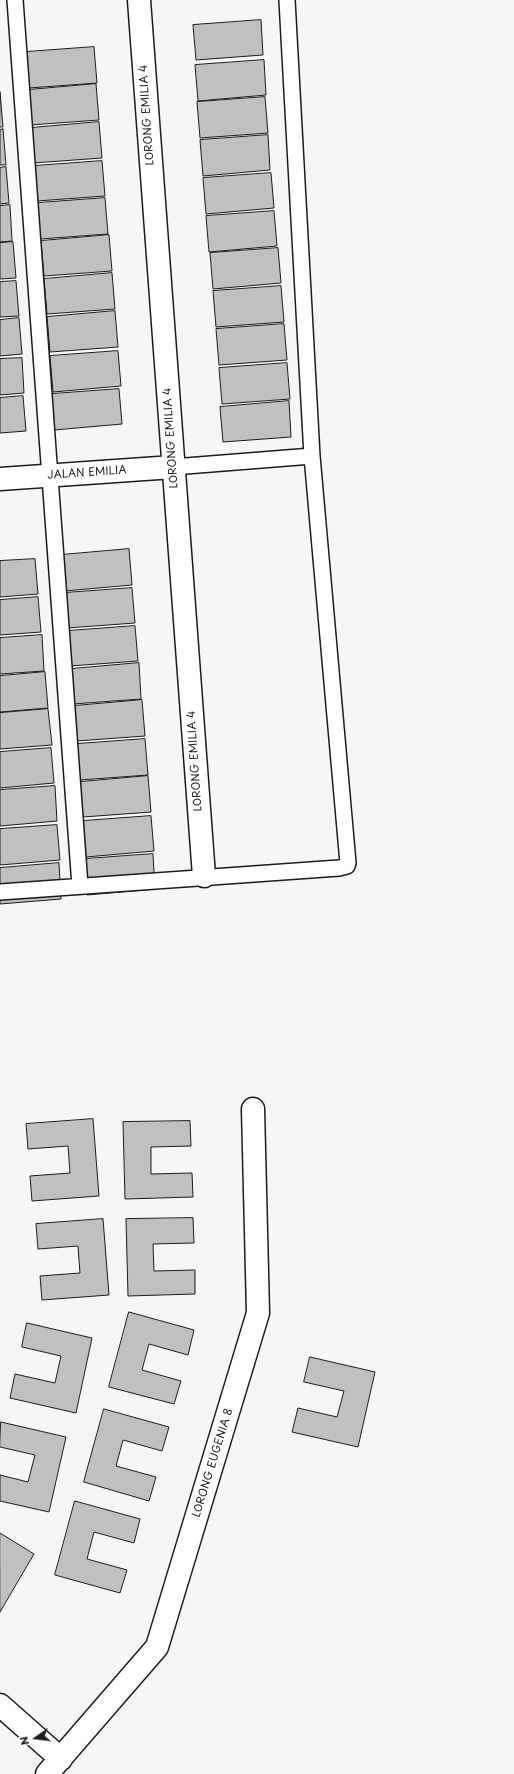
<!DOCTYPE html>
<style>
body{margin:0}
#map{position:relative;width:514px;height:1774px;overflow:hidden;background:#f6f6f6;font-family:"Playpen Sans",sans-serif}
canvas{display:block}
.north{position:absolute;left:16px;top:1718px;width:40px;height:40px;-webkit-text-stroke:3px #fff;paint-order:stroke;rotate:256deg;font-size:11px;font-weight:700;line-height:16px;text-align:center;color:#1c1c1c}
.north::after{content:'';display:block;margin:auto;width:14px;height:18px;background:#1c1c1c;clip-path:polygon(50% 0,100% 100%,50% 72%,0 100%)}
</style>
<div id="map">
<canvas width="514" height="1774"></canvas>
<div class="north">N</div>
</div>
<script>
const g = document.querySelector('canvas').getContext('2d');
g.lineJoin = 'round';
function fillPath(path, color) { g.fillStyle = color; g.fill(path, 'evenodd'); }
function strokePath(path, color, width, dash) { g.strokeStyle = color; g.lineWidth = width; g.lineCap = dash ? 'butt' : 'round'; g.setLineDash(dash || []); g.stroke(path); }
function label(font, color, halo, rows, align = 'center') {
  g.font = font + ' "Playpen Sans",sans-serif'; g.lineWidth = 3; g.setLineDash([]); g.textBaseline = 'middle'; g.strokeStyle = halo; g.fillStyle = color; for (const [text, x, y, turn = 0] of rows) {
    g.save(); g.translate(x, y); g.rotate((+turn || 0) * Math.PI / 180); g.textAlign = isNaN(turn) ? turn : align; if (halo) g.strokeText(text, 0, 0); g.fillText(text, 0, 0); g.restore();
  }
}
const building = new Path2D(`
 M261,20L263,55L196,60L193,25Z
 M94,47L97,83L29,88L26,52Z
 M264,60L266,95L198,101L195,65Z
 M96,84L99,120L30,125L28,90Z
 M0,92L3,127H0Z
 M265,97L268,133L200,138L197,102Z
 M99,122L102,158L33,163L31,128Z
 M3,129L6,165H0V130Z
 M268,135L270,170L203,176L200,140Z
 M102,161L105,196L37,201L34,166Z
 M6,167L9,203L0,204V168Z
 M271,173L274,208L206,214L203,178Z
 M105,198L108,234L40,239L38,203Z
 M10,205L12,241L0,242V206Z
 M274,211L277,246L209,252L206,216Z
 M109,235L112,271L44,276L41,241Z
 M13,242L16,278L0,279V243Z
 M278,248L281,283L213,289L210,253Z
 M112,273L115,309L47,314L44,279Z
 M16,281L19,316L0,317V282Z
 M281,286L284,322L216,327L213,291Z
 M115,311L118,347L50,352L47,317Z
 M19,318L22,354L0,356V320Z
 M284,324L287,360L219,365L216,329Z
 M118,351L121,386L53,392L50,356Z
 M22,358L24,393L0,395V359Z
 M287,363L290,399L222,404L219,368Z
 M119,389L122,424L54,430L52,394Z
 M23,396L26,431L0,433V398Z
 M289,401L291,437L223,442L220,407Z
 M129,549L132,585L64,591L61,555Z
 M35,559L38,594L0,597V561Z
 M132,588L135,623L67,628L64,593Z
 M38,597L41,632L0,635V600Z
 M135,626L138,661L70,666L67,631Z
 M42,635L44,671L0,674V638Z
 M139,663L141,699L73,704L71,669Z
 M45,672L48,708L0,712V676Z
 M142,700L145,736L77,741L74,706Z
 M48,709L52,745L0,749V713Z
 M145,739L148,775L80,780L77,744Z
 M51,748L54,783L0,788V752Z
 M148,776L151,812L83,817L80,782Z
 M55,786L57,821L0,826V790Z
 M151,816L154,851L86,857L83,821Z
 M57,825L60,860L0,865V829Z
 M153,854L155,889L87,895L85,859Z
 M59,863L61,899L0,904V868Z
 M93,1119L99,1196L32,1201L30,1176L70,1173L68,1146L28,1149L26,1124Z
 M190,1121L191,1146L151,1147V1174L192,1173L193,1197L125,1199L123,1122Z
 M193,1218L194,1243L153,1244L154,1271L195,1270V1294L128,1296L126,1219Z
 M103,1219L109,1295L42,1300L40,1276L80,1273L78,1246L38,1249L36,1224Z
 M129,1312L194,1330L188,1355L149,1344L142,1370L181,1381L174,1404L109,1387Z
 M27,1323L92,1338L76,1413L10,1398L15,1374L55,1383L61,1356L22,1347Z
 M310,1357L375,1372L358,1447L292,1432L298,1408L337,1417L344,1391L304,1382Z
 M104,1409L169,1427L162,1451L123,1440L116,1466L156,1477L149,1501L84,1482Z
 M1,1422L66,1437L49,1512L0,1501V1475L28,1482L35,1455L0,1447Z
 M75,1501L140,1519L134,1543L94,1532L87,1559L127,1570L120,1593L55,1575Z
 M0,1533L34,1554L0,1612Z`);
fillPath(building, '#c0c0c0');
strokePath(building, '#1c1c1c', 1);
const lane = new Path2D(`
 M15,0L80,886
 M173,467L312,456
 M0,892L339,868L347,866L348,863L312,456L287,0`);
const street = new Path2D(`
 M139,0L204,876
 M0,479L173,467
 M0,1705L61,1759
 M47,1774L157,1647L258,1313L253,1109`);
strokePath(lane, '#1c1c1c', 18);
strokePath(street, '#1c1c1c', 25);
strokePath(lane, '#fff', 15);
strokePath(street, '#fff', 22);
label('11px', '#1c1c1c', '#fff', [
 ["LORONG EMILIA 4",147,115,-94],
 ["LORONG EMILIA 4",171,438,-94],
 ["JALAN EMILIA",87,473,-4],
 ["LORONG EMILIA 4",195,761,-94],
 ["LORONG EUGENIA 8",213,1463,-73]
]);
</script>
